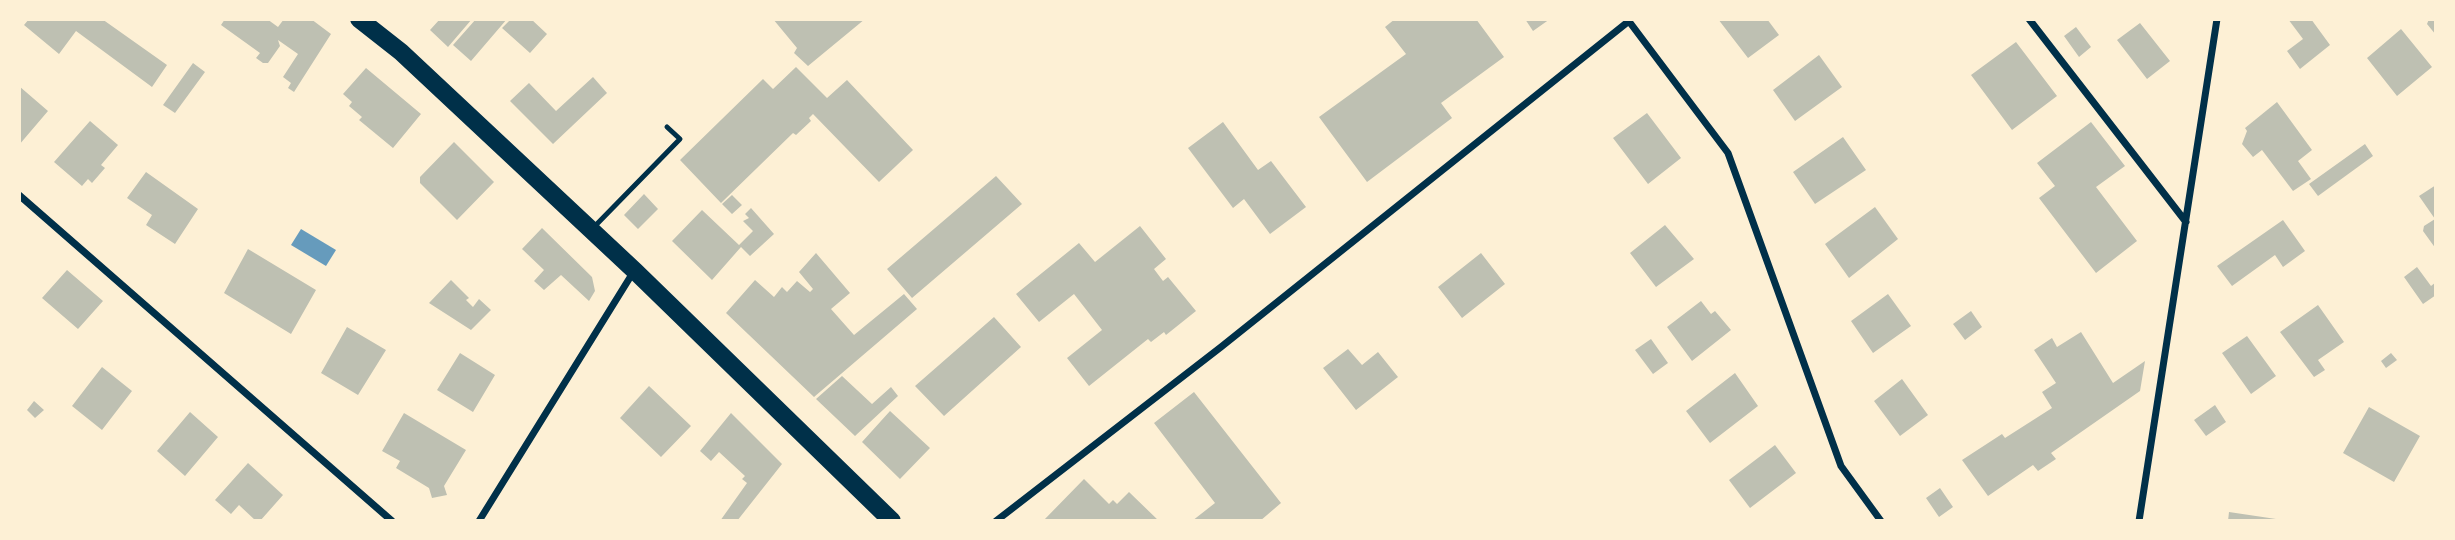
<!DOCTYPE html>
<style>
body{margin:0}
#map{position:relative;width:2455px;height:540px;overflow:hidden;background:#fdf0d5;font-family:Barlow,sans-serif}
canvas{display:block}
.frame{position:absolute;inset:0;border:21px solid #fdf0d5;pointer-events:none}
</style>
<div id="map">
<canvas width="2455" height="540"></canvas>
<div class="frame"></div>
</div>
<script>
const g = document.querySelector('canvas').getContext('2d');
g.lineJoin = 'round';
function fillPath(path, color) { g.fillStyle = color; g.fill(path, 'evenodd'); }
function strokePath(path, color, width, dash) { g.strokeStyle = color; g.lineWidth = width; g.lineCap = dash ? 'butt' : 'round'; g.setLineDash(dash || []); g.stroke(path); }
fillPath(new Path2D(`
 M301,229L336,250L326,266L291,245Z`), '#669bbc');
fillPath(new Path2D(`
 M29,19H102L167,65L152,87L76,31L59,54L24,25Z
 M225,19H267L278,27L284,19H311L331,34L294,92L288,88L291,83L283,77L298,54L278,40L280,46L268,63H263L256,58L260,53L221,25Z
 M440,19H472L448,47L430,30Z
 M476,19H507L471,61L453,45Z
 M511,19H531L547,34L530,53L502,28Z
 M773,19H865L808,66L794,53L797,48Z
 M1395,19H1476L1504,57L1441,103L1452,118L1367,182L1319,117L1406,54L1385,27Z
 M1525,19H1550L1533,31Z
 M1718,19H1767L1779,35L1748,58Z
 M2288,19H2311L2330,45L2300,69L2287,51L2303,39Z
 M2429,19H2436V35L2427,24Z
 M2140,23L2170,61L2147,79L2117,40Z
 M2076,27L2091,47L2079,57L2064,36Z
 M2401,29L2432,67L2397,96L2367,58Z
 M2016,42L2057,96L2012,130L1971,75Z
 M1819,55L1842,87L1795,121L1773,90Z
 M193,63L205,72L175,113L163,105Z
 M796,67L827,98L847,80L913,150L879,182L813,114L809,118L811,121L796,135L793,133L721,203L680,160L763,79L773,89Z
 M366,68L421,114L393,148L359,120L362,117L349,106L352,102L343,94Z
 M593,77L607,93L553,144L510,101L529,83L556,111Z
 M19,86L48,111L19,145Z
 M2277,102L2312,150L2298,161L2311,179L2293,191L2262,150L2253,157L2242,144L2247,131L2245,128Z
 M1647,113L1681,158L1648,184L1613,138Z
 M90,121L118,145L101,165L105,168L92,183L88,179L82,186L54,162Z
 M1223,122L1258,170L1271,161L1306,207L1270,234L1244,199L1233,208L1188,148Z
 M2091,122L2125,166L2096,187L2137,241L2096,273L2039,198L2055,186L2037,163Z
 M1843,137L1866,170L1815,204L1793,172Z
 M454,142L494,182L457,220L420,183V177Z
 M2365,144L2373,156L2318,196L2309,184Z
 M146,172L198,209L175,244L146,225L152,215L127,198Z
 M996,176L1022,204L912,298L887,269Z
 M2436,185V249L2423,231L2424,226L2435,219L2419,196Z
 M644,194L658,209L638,229L624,215Z
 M732,195L742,205L732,214L722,204Z
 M1875,207L1898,239L1849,278L1825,244Z
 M751,208L774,234L750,256L741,247L712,280L672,241L702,210L739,245L753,231L743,221L749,218L745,214Z
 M2283,220L2305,251L2283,267L2275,255L2232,286L2217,266Z
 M1665,225L1694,259L1656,287L1630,253Z
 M1140,226L1166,259L1154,269L1163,281L1168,277L1196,311L1166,335L1164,332L1151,342L1148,339L1089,386L1067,358L1102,330L1074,294L1039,322L1016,294L1079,243L1095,262Z
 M542,228L592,277L595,291L589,301L561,275L544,290L534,281L544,270L522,249Z
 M248,249L316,290L291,334L224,293Z
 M816,253L850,293L831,309L854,335L904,294L917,309L814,397L726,313L755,280L774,297L782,287L787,292L797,281L810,292L813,289L799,272Z
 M1481,253L1505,284L1462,318L1438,287Z
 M2417,267L2431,286L2436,282V295L2423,304L2404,277Z
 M67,270L103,301L78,329L42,298Z
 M451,280L469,298L466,300L473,307L479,299L491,310L471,330L429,303Z
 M1888,294L1911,326L1873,353L1851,321Z
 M1701,301L1711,314L1715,311L1731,330L1692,361L1667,327Z
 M2318,305L2344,342L2318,360L2325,370L2314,377L2280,332Z
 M1971,311L1982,327L1965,340L1953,324Z
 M994,317L1021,347L944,416L915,386Z
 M347,327L386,350L358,395L321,373Z
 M2081,332L2113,383L2145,361L2140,391L2051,453L2056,459L2038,471L2033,465L1988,496L1962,460L2002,434L2005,438L2052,408L2042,392L2056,383L2034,350L2052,338L2057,347Z
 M2247,336L2276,376L2251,394L2222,353Z
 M1651,339L1668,363L1653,374L1635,350Z
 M1348,349L1362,365L1378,352L1398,377L1356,410L1323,368Z
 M460,353L495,375L473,412L437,390Z
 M2391,353L2397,360L2386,368L2381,361Z
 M102,367L132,391L102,430L72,406Z
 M1735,373L1758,406L1710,443L1686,411Z
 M842,376L872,404L891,387L898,396L855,436L816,399Z
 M1902,379L1928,415L1900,436L1874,401Z
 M649,386L691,426L661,457L620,418Z
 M1194,392L1281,503L1260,521H1192L1215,503L1154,423Z
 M34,401L44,410L35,418L27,410Z
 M2215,405L2226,422L2206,436L2194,420Z
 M2369,407L2420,436L2394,482L2343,453Z
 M890,411L930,448L900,479L862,442Z
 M190,412L218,437L185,476L157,451Z
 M404,413L466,450L444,486L447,495L432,498L429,488L396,468L400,461L382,451Z
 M731,413L782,464L737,521H720L747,483L742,479L745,476L719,452L711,461L700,451Z
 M1775,445L1796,473L1750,508L1729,480Z
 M248,463L283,495L260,521H256L239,505L231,514L215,500Z
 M1084,479L1109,504L1113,500L1117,504L1129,492L1159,521H1043Z
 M1940,488L1953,507L1939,517L1926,498Z
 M2229,512L2276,519V521H2228Z`), '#bec0b2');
strokePath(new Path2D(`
 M593,228L680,139L667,127`), '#003049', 5);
strokePath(new Path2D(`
 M2029,19L2186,222
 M1628,20L1728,153L1841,466L1881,521
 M19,195L392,521
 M479,521L634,271
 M996,521L1221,347L1629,21
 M2139,521L2217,19`), '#003049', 7);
strokePath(new Path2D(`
 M359,19L401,52L635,271L892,521`), '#003049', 18);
</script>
